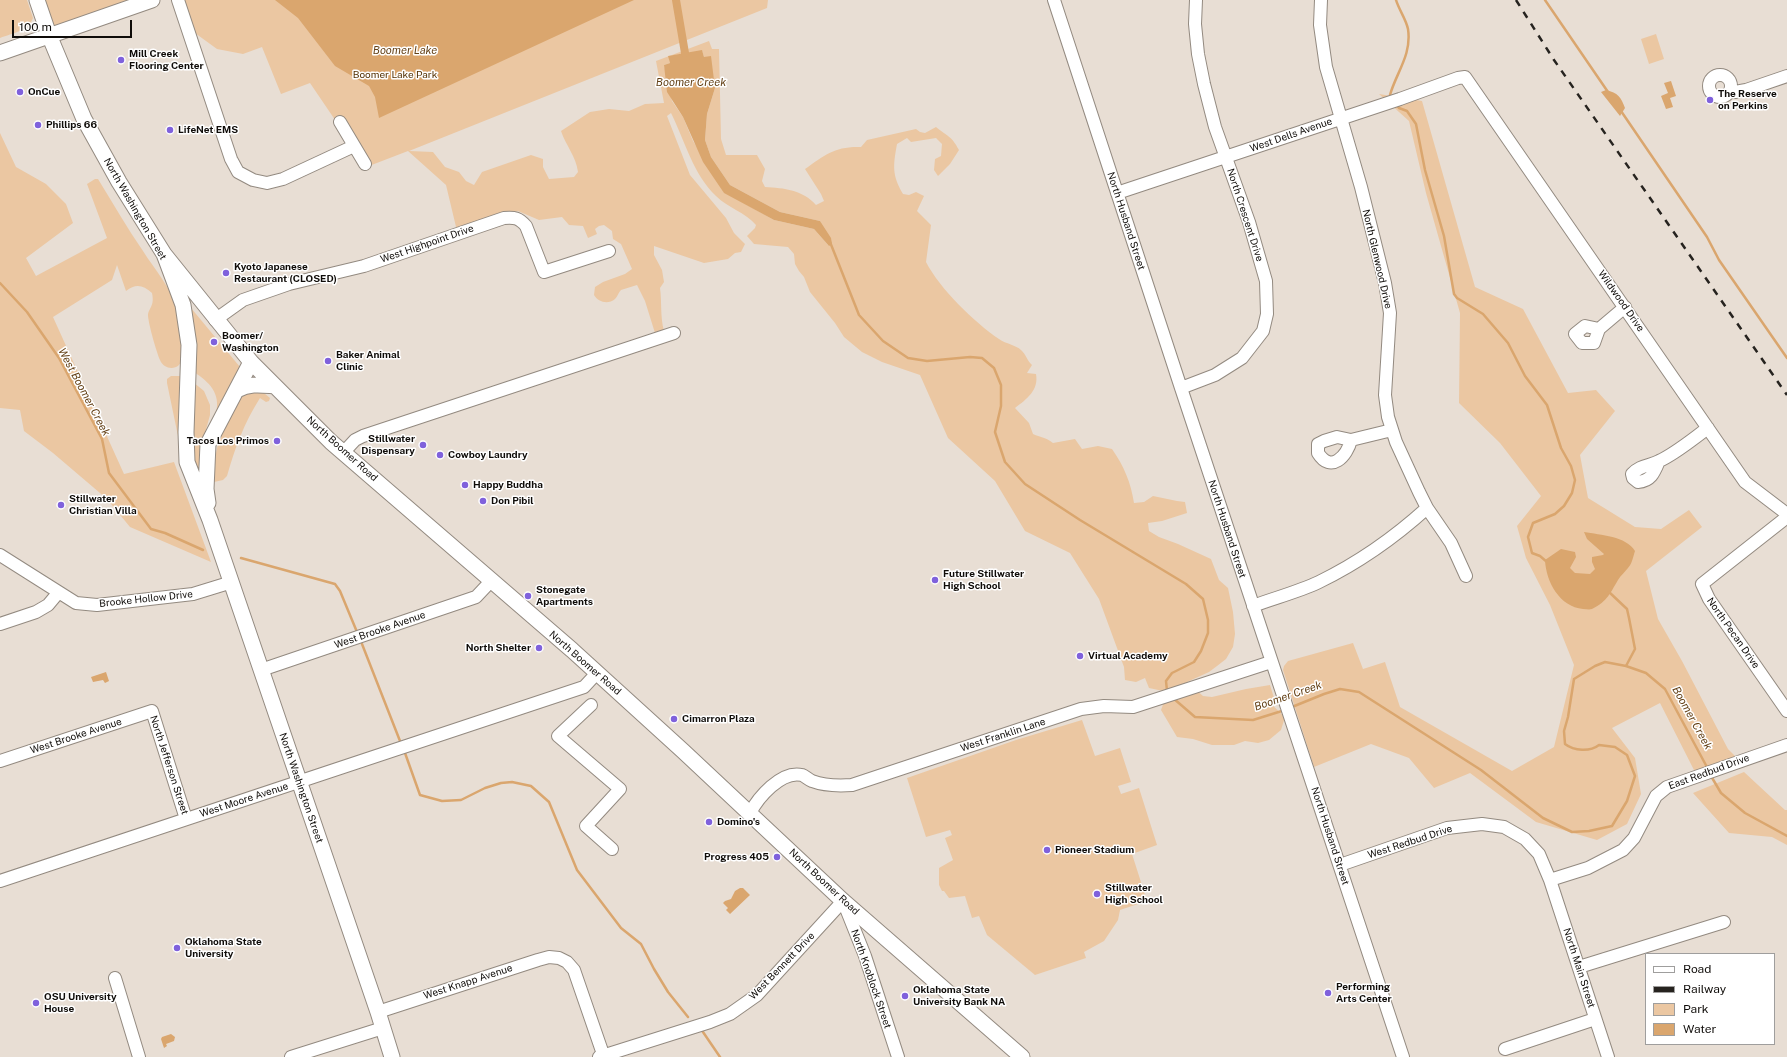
<!DOCTYPE html>
<style>
body{margin:0}
#map{position:relative;width:1787px;height:1057px;overflow:hidden;background:#e8ded4;font-family:"Public Sans",sans-serif}
canvas{display:block}
.legend{position:absolute;left:1645px;top:953px;width:130px;height:92px;box-sizing:border-box;background:#fff;border:1px solid #9f9e9d;margin:0;padding:5px 7px;list-style:none;font-size:12px;color:#0f0c09}
.legend li{display:flex;align-items:center;gap:8px;height:20px}
.legend b{width:20px;border:1px solid #9f9e9d}
.scale{position:absolute;left:12px;top:20px;width:120px;height:18px;box-sizing:border-box;border:2px solid #0f0c09;border-top:0;padding-left:5px;font-size:12px;line-height:14px;white-space:nowrap;color:#0f0c09;-webkit-text-stroke:3px #fff;paint-order:stroke}
</style>
<div id="map">
<canvas width="1787" height="1057"></canvas>
<ul class="legend">
<li><b style="height:5px;background:#fff"></b>Road</li>
<li><b style="height:5px;background:#26231f"></b>Railway</li>
<li><b style="height:11px;background:#ebc7a2"></b>Park</li>
<li><b style="height:11px;background:#daa66e"></b>Water</li>
</ul>
<div class="scale">100 m</div>
</div>
<script>
const g = document.querySelector('canvas').getContext('2d');
g.lineJoin = 'round';
function fillPath(path, color) { g.fillStyle = color; g.fill(path, 'evenodd'); }
function strokePath(path, color, width, dash) { g.strokeStyle = color; g.lineWidth = width; g.lineCap = dash ? 'butt' : 'round'; g.setLineDash(dash || []); g.stroke(path); }
function label(font, color, halo, rows, align = 'center') {
  g.font = font + ' "Public Sans",sans-serif'; g.lineWidth = 3; g.setLineDash([]); g.textBaseline = 'middle'; g.strokeStyle = halo; g.fillStyle = color; for (const [text, x, y, turn = 0] of rows) {
    g.save(); g.translate(x, y); g.rotate((+turn || 0) * Math.PI / 180); g.textAlign = isNaN(turn) ? turn : align; if (halo) g.strokeText(text, 0, 0); g.fillText(text, 0, 0); g.restore();
  }
}
fillPath(new Path2D(`
 M0,0H27L33,18C28,31 13,33 0,38Z
 M38,0H149L50,34Z
 M184,0H768L767,8L409,151L433,152L445,167L459,172L466,181L474,185L482,172L531,155L543,159V167L549,179L574,177L578,172C576,156 566,146 561,131L590,112L609,109L629,111L645,104L664,103L656,61L709,41L712,49H719L721,139L726,155H757L765,169L762,181L765,187C784,188 803,190 816,205L824,201L821,194L805,169C825,155 835,146 861,147L867,140L916,129L920,132L925,133L936,127C948,137 951,135 959,150L950,164L938,176L934,170L935,159L941,156L942,144L936,138L911,142L907,138L897,144C893,166 892,175 903,194L909,195L916,192L924,196L917,211L931,225L926,262C940,289 974,322 999,339C1006,344 1016,345 1021,350C1026,354 1027,361 1032,365L1027,373L1036,374C1039,390 1027,399 1015,408L1029,423L1033,434C1041,438 1044,436 1053,443L1075,439L1082,449L1098,446L1112,449C1124,466 1131,483 1134,503L1144,502L1153,496L1177,501L1185,502L1187,513L1162,521L1148,523L1149,531L1159,537L1178,544L1211,559L1219,580L1228,588L1233,612L1235,634L1233,647L1226,659L1217,666L1209,672L1187,682L1203,696L1212,697L1246,689L1270,685L1274,698L1271,704L1285,717L1281,730L1269,740L1258,743L1245,741L1234,745H1212L1193,739L1177,737L1161,710L1165,699L1163,691L1149,688L1145,678L1136,682L1125,680L1124,667L1099,599L1070,553L1025,531L995,481L948,438L920,375L882,362L862,352L844,337L835,323L810,292L804,277L799,271L795,264L794,254L788,247L754,244L747,236L755,228L756,225C745,212 728,208 716,196C693,174 685,141 671,113L667,116L690,175L726,218L734,233L745,244L741,252L735,253L728,259L704,263L654,246V255L662,270L664,282L660,288C662,302 660,316 664,331L655,333L645,301L637,285L621,290C618,293 618,296 615,299C608,305 598,302 594,295L595,287L603,282L625,274L632,269L621,244L613,239L612,231L604,225L599,226L595,229L597,234L588,238L583,226L569,225L562,217L539,220L518,211L457,231L446,185L408,151L369,166L348,139L310,83L281,94L262,47L243,54L217,49L195,33ZM702,51L715,88L707,114L705,140L711,157L730,185L780,212L820,221L829,246L814,229L774,220L724,192L693,141L683,117L672,101L664,65L670,63L669,56Z
 M1656,34L1664,59L1649,64L1641,39Z
 M1379,94L1422,101L1475,287L1523,309L1568,393L1596,390L1615,411L1580,455L1588,498L1635,527L1661,529L1689,510L1702,527L1646,571L1658,619L1682,661L1728,749L1736,757L1695,772L1660,703L1612,728L1635,758L1641,794L1627,824L1597,840L1536,822L1470,773L1434,788L1409,758L1371,744L1314,767L1283,670L1284,666L1288,661L1353,643L1363,669L1385,662L1400,707L1512,771L1554,747L1574,665L1550,605L1526,558L1517,526L1541,496L1500,443L1459,403L1460,313L1426,193L1409,121Z
 M0,133L16,167L46,184L66,204L73,223L26,258L36,276L107,238L87,184L95,179H98C113,203 127,228 143,251C155,270 172,289 178,312C181,326 182,342 182,357C182,370 165,372 160,360C156,350 149,326 148,316C148,308 155,307 152,293C143,285 136,283 126,291L117,265L112,280L53,317L124,474L174,462L211,562L130,527L107,499L53,453L24,431L20,410L0,408Z
 M191,308L240,367L216,413C221,393 209,382 194,372Z
 M171,376H182L179,436H178L167,383V379Z
 M193,382L204,391L210,405V415L199,455L202,484L190,451Z
 M259,389L270,398L269,401L266,402L260,398C244,423 235,448 227,476L223,480L214,482C213,450 223,420 242,393Z
 M1082,720L1095,756L1120,748L1131,782L1118,786L1121,794L1139,788L1157,845L1132,854L1147,901L1120,910L1118,920L1104,941L1084,952L1086,958L1035,975L987,935L979,916L972,918L965,896L949,898L944,891H942L939,885V868L953,860L945,838L952,835L950,830L926,837L907,778L1016,740Z
 M1744,772L1785,810H1787V845L1772,837L1729,833L1693,793Z`), '#ebc7a2');
fillPath(new Path2D(`
 M275,0H634L379,118L375,97L369,86L335,66L298,18Z
 M702,50L704,57L711,56L715,88L707,114L705,140L711,157L730,185L780,212L820,221L831,238L832,244L829,246L814,229L774,220L724,193L703,162L683,117L667,92L664,65L670,63L668,56Z
 M1671,81L1676,96L1670,98L1673,107L1666,109L1661,96L1668,93L1664,83Z
 M1606,90C1618,93 1621,97 1625,108L1620,116L1601,92Z
 M1584,532C1601,535 1626,536 1635,551C1633,557 1632,564 1628,568C1625,572 1621,575 1618,580C1610,593 1608,601 1592,609C1589,610 1586,609 1583,609C1560,607 1546,582 1545,560L1561,549L1575,552L1576,557L1570,568L1575,573L1590,574L1595,569L1592,562V557L1603,555L1604,554L1587,539Z
 M106,672L109,681L105,683L103,680L93,682L91,677Z
 M740,888H743L750,895L730,914L726,910L728,908L723,903L725,901L731,899L735,891Z
 M171,1034L175,1037L174,1041L166,1044L167,1046L164,1048L161,1039L162,1037Z`), '#daa66e');
strokePath(new Path2D(`
 M1545,0L1608,92
 M1392,98L1390,95C1396,73 1412,55 1408,29C1406,19 1399,10 1396,0
 M1396,104L1399,108L1407,111L1416,124L1425,170L1444,236L1454,294L1457,298L1483,314L1508,343L1525,376L1547,405L1561,448L1571,466L1575,480L1572,493L1564,506L1555,514L1533,523L1528,537L1532,553L1540,556L1547,562
 M1621,111L1707,237L1719,260L1787,358
 M830,242L859,315L883,341L908,358L927,361L970,357L982,358L994,368L1001,385V406L995,432L1005,462L1025,484L1080,520L1186,584L1203,599L1208,620V633L1201,651L1194,662L1172,673L1166,681L1167,691
 M0,283L27,312L59,358L102,439L109,473L151,529L165,533L203,550
 M241,558L335,584L340,591L357,632
 M1609,592L1627,609L1629,618L1635,649L1626,666
 M362,644L400,741
 M1173,698L1195,717L1253,720L1285,710
 M1292,707L1324,694L1340,689L1359,692L1481,770L1543,818L1572,832L1589,831L1612,826L1627,801L1635,776L1627,755L1615,747L1599,745C1590,752 1574,751 1565,744L1564,731L1568,717L1574,679L1595,666L1605,662L1626,666L1646,673L1665,689L1708,769
 M405,753L420,795L442,801L461,800L485,788L501,783L512,782L531,786L549,802L577,870L621,928L641,944L654,969L668,992L688,1017
 M1711,776L1721,793L1745,813L1787,836
 M703,1032L720,1057`), '#daa66e', 2.5);
strokePath(new Path2D(`
 M676,0L685,53`), '#daa66e', 8);
const minor = new Path2D(`
 M178,0L231,159L238,172L253,180L267,183L283,179L354,146
 M1054,0L1181,388L1403,1057
 M1321,0L1320,25L1326,67L1361,187L1385,283L1390,313L1385,395L1388,417L1396,442L1419,492L1427,508L1451,543L1466,576
 M1709 86a11 11 0 1 1 22 0a11 11 0 1 1-22 0Z
 M1731,89L1735,92L1746,90L1787,76
 M340,122L365,164
 M1117,193L1400,99L1458,78L1465,77L1745,482L1787,514
 M215,320L243,300L289,284L364,266L504,218C515,217 519,218 526,226L544,272L609,251
 M1599,329L1594,343H1582L1575,334L1585,326L1599,329L1625,307
 M1181,388L1215,375L1242,358L1263,331L1267,314L1266,281L1249,222L1215,127L1204,84L1198,54L1195,24L1196,0
 M1351,440C1347,456 1331,474 1318,453V444L1324,441L1337,437L1351,440L1392,430
 M343,453L355,440L363,436L674,333
 M1659,461C1654,473 1651,481 1638,482L1633,478L1632,474C1640,465 1650,466 1659,461C1675,454 1694,438 1708,428
 M1787,517L1702,584L1709,599L1787,711
 M0,555L76,603L97,605L193,594L232,582
 M1253,606C1274,598 1298,592 1319,582C1358,563 1395,537 1427,508
 M0,624L36,612L48,605L58,593
 M261,670L476,597L492,580
 M591,705L558,736L620,789L586,826L612,849
 M0,761L152,711L186,819
 M750,813C758,798 781,770 802,775C805,776 809,780 812,781C825,786 838,786 852,785L1081,709L1104,706L1133,707L1271,662
 M1340,865L1447,828L1482,824L1504,827L1525,839L1539,854L1550,880L1608,1057
 M1550,880L1588,868L1623,850L1634,838L1656,796L1667,787L1787,745
 M0,881L584,687L597,673
 M1579,967L1724,922
 M115,978L139,1057
 M378,1012L538,960L549,957L559,958L567,962L574,970L604,1057
 M1505,1049L1595,1019
 M291,1057L383,1028
 M599,1057L710,1022L730,1014L757,995L843,901L865,956L898,1057`);
const major = new Path2D(`
 M37,0L49,35L84,119L119,182L164,254L183,305L189,345L186,432L187,462L210,520L378,1012L392,1057
 M0,53L152,0
 M164,254L251,362L331,442L572,650L683,751L843,901L1022,1057
 M237,390C250,383 261,385 275,386
 M208,503L206,489L208,444L251,362`);
strokePath(minor, '#938a80', 14);
strokePath(major, '#938a80', 17);
strokePath(minor, '#fff', 12);
strokePath(major, '#fff', 15);
strokePath(new Path2D(`
 M1516,0L1554,60L1787,395`), '#26231f', 2.5, [7, 7]);
for (const [x, y, r, color] of [
 [121,60,4,"#7f61dc"],
 [20,92,4,"#7f61dc"],
 [1710,100,4,"#7f61dc"],
 [38,125,4,"#7f61dc"],
 [170,130,4,"#7f61dc"],
 [226,273,4,"#7f61dc"],
 [214,342,4,"#7f61dc"],
 [328,361,4,"#7f61dc"],
 [277,441,4,"#7f61dc"],
 [423,445,4,"#7f61dc"],
 [440,455,4,"#7f61dc"],
 [465,485,4,"#7f61dc"],
 [483,501,4,"#7f61dc"],
 [61,505,4,"#7f61dc"],
 [935,580,4,"#7f61dc"],
 [528,596,4,"#7f61dc"],
 [539,648,4,"#7f61dc"],
 [1080,656,4,"#7f61dc"],
 [674,719,4,"#7f61dc"],
 [709,822,4,"#7f61dc"],
 [1047,850,4,"#7f61dc"],
 [777,857,4,"#7f61dc"],
 [1097,894,4,"#7f61dc"],
 [177,948,4,"#7f61dc"],
 [1328,993,4,"#7f61dc"],
 [905,996,4,"#7f61dc"],
 [36,1003,4,"#7f61dc"]
]) { const dot = new Path2D(); dot.arc(x, y, r, 0, 2 * Math.PI); g.fillStyle = color; g.fill(dot); strokePath(dot, '#fff', 1.5); }
label('bold 10px', '#0f0c09', '#fff', [
 ["Mill Creek",129,54],
 ["Flooring Center",129,66],
 ["OnCue",28,92],
 ["The Reserve",1718,94],
 ["on Perkins",1718,106],
 ["Phillips 66",46,125],
 ["LifeNet EMS",178,130],
 ["Kyoto Japanese",234,267],
 ["Restaurant (CLOSED)",234,279],
 ["Boomer/",222,336],
 ["Washington",222,348],
 ["Baker Animal",336,355],
 ["Clinic",336,367],
 ["Stillwater",415,439,"right"],
 ["Dispensary",415,451,"right"],
 ["Tacos Los Primos",269,441,"right"],
 ["Cowboy Laundry",448,455],
 ["Happy Buddha",473,485],
 ["Stillwater",69,499],
 ["Christian Villa",69,511],
 ["Don Pibil",491,501],
 ["Future Stillwater",943,574],
 ["High School",943,586],
 ["Stonegate",536,590],
 ["Apartments",536,602],
 ["North Shelter",531,648,"right"],
 ["Virtual Academy",1088,656],
 ["Cimarron Plaza",682,719],
 ["Domino's",717,822],
 ["Pioneer Stadium",1055,850],
 ["Progress 405",769,857,"right"],
 ["Stillwater",1105,888],
 ["High School",1105,900],
 ["Oklahoma State",185,942],
 ["University",185,954],
 ["Performing",1336,987],
 ["Arts Center",1336,999],
 ["Oklahoma State",913,990],
 ["University Bank NA",913,1002],
 ["OSU University",44,997],
 ["House",44,1009]
], 'left');
label('10px', '#553204', '#fff', [
 ["Boomer Lake Park",395,75]
]);
label('10px', '#0f0c09', '#fff', [
 ["West Dells Avenue",1291,135,-19],
 ["North Washington Street",135,209,60],
 ["North Crescent Drive",1245,215,72],
 ["North Husband Street",1126,221,72],
 ["West Highpoint Drive",427,244,-19],
 ["North Glenwood Drive",1377,259,77],
 ["Wildwood Drive",1621,301,55],
 ["North Boomer Road",342,449,42],
 ["North Husband Street",1227,529,72],
 ["Brooke Hollow Drive",146,599,-6],
 ["West Brooke Avenue",380,630,-19],
 ["North Pecan Drive",1733,633,55],
 ["North Boomer Road",585,663,41],
 ["West Franklin Lane",1003,735,-18],
 ["West Brooke Avenue",76,736,-18],
 ["North Jefferson Street",169,765,72],
 ["East Redbud Drive",1709,772,-20],
 ["North Washington Street",301,788,71],
 ["West Moore Avenue",244,800,-18],
 ["North Husband Street",1330,836,72],
 ["West Redbud Drive",1410,842,-18],
 ["North Boomer Road",824,882,43],
 ["West Bennett Drive",782,966,-46],
 ["North Main Street",1579,968,72],
 ["North Knoblock Street",871,979,71],
 ["West Knapp Avenue",468,982,-18]
]);
label('italic 11px', '#644117', '#fff', [
 ["Boomer Lake",405,51],
 ["Boomer Creek",691,83],
 ["West Boomer Creek",84,392,62],
 ["Boomer Creek",1288,696,-19],
 ["Boomer Creek",1692,718,61]
]);
</script>
